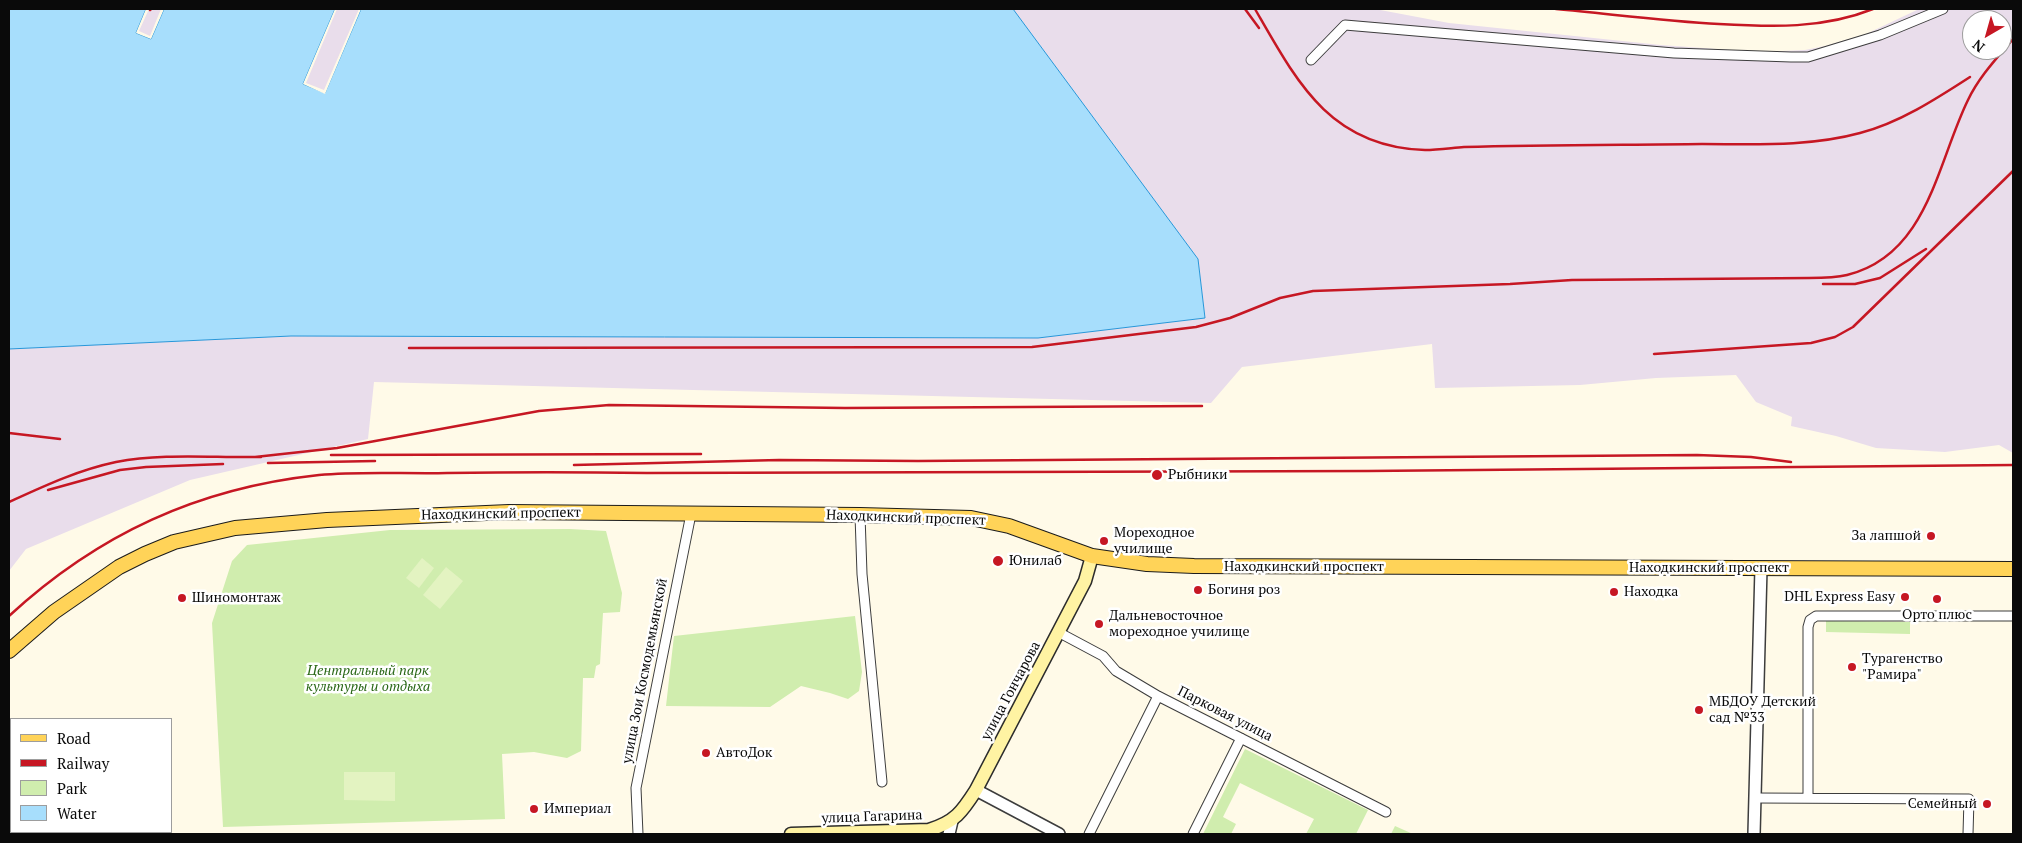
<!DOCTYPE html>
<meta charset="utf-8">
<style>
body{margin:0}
#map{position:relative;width:2022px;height:843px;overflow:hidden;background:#fffae8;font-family:"PT Serif",serif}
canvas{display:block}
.frame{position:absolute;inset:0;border:10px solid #0a0a0a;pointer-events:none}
.legend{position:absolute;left:10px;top:718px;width:162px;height:115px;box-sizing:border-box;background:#fff;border:1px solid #9d9d9d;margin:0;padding:6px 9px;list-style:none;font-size:15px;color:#0a0a0a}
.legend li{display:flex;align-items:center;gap:10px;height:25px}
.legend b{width:25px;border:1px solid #9d9d9d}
.north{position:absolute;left:1962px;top:10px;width:50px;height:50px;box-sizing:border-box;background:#fff;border:1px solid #9d9d9d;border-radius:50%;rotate:218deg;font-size:14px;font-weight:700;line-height:20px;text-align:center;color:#0a0a0a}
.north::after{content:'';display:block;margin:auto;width:18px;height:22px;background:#c61723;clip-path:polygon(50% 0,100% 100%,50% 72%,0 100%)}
</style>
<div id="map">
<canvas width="2022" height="843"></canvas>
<div class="frame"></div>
<ul class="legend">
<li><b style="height:6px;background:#ffd358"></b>Road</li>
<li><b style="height:6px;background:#c61723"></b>Railway</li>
<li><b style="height:14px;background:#d0edae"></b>Park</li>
<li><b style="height:14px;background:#a7defc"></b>Water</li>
</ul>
<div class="north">N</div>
</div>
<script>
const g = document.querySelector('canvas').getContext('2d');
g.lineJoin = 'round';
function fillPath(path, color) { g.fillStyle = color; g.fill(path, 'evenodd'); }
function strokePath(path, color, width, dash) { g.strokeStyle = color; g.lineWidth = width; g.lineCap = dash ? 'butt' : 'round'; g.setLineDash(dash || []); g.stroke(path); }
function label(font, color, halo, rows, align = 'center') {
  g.font = font + ' "PT Serif",serif'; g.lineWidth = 5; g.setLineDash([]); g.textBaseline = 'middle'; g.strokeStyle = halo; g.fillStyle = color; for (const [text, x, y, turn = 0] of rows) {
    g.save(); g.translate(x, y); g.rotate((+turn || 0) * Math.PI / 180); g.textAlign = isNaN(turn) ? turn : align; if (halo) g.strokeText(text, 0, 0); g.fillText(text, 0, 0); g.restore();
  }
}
fillPath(new Path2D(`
 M146,9H164L151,39L136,33Z
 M335,9H361L325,94L303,84Z
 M1013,9H1375L1449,23L1661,45L1759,52L1805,50L1825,46L1866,34L1919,9H2013V453L1999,445L1945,452L1876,448L1836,436L1791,426L1792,417L1756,402L1736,375L1656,378L1580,385L1435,388L1432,344L1242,367L1211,403L374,382L368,439L190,480L26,549L9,571V349L291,336L1038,338L1205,318L1198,259ZM1972,20H2002V50H1972Z`), '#e9ddeb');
fillPath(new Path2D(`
 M570,529L606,531L622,593L620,612L603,613L600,664L596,666L594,678H583L581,751L567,758L534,752L502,754L505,819L223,827L212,623L232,561L247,545L390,530Z
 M855,616L862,672L859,691L848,699L830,693L801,686L770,707L666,706L674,636Z
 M1826,621L1910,622V634L1826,632Z
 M1245,749L1368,810L1356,834H1306L1314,819L1240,783L1223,817L1236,824L1231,834H1203Z
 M1395,826L1413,834H1391Z`), '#d0edae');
fillPath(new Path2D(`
 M422,558L434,568L419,588L406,578Z
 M446,567L463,581L440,609L423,595Z
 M344,772H395V801L344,800Z`), '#e3f3c1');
const water = new Path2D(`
 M9,9H146L136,33L151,39L164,9H335L303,84L325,93L361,9H1013L1198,259L1205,318L1038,338L291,336L9,349Z`);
fillPath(water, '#a7defc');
strokePath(water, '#2796d9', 1);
fillPath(new Path2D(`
 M146,9H149L139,31L150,36L161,9H164L151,39L136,33Z
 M335,9H337L306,83L324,90L359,9H361L325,94L303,84Z`), '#fffae8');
const minor = new Path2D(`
 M1311,60L1345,25L1674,53L1791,57H1808L1880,35L1943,9
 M860,515L862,574L882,782
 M1058,632L1103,656L1116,671L1158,696L1386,812
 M1755,798L1969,799L1968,834
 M1808,798V627L1810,620L1816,616H2013
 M638,834L636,788L691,514
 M1089,834L1158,696
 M1193,834L1241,738`);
const tertiary = new Path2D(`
 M976,790L1059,834
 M949,834L952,821
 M1754,834L1761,568`);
const secondary = new Path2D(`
 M791,834L929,830C955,822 962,812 976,790L1085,581L1092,556`);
const primary = new Path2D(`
 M9,651L54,612L119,567L145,554L174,542L235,528L327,520L509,512L860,515L971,518L1009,526L1092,556L1147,564L1194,566L2013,569`);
strokePath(minor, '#3d3d3d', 11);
strokePath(tertiary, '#3d3d3d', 14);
strokePath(secondary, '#2c2c2c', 15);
strokePath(primary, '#1b1b1b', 16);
strokePath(minor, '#fff', 9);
strokePath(tertiary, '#fff', 11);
strokePath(secondary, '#fff3a3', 12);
strokePath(primary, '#ffd358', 14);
strokePath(new Path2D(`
 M1245,9L1259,28
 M1255,9C1297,82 1330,147 1425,150C1438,150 1451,148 1464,147C1543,145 1622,145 1702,144C1754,144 1809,147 1860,133C1899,123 1936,99 1970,77
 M1556,9C1611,14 1665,21 1719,24C1772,27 1823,29 1873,9
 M150,10L151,9
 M1823,284H1855L1880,278L1926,249
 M409,348L1032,347L1196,327L1230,318L1280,298L1313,291L1510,284L1572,280L1809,278C1821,278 1835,278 1847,275C1928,255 1937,163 1968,100C1979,77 1997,58 2013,39
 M1654,354L1811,343L1835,337L1853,327L2013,171
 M9,433L60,439
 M331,455L701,454
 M255,457L337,448L539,411L609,405L845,408L1202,406
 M268,463L375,461
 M574,465L779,460L918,461L1697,455L1751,457L1791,462
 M48,490L120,470L146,467L223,464
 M9,502C44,486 78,470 116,462C163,453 213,458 261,457
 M9,616C98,534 198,488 319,475C361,471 405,474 447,473C514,472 580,472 647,473L1368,471L2013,465`), '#c61723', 2.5);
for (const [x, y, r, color] of [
 [1157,475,6,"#c61723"],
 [1931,536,5,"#c61723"],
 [1104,541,5,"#c61723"],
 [998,561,6,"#c61723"],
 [1198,590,5,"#c61723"],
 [1614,592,5,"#c61723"],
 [1905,597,5,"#c61723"],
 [182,598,5,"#c61723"],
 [1937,599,5,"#c61723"],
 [1099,624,5,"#c61723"],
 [1852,667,5,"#c61723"],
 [1699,710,5,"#c61723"],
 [706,753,5,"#c61723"],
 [1987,804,5,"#c61723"],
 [534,809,5,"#c61723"]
]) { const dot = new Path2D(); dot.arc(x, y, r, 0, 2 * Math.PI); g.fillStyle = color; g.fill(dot); strokePath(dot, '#fff', 2); }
label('14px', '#0a0a0a', '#fff', [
 ["Рыбники",1168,475],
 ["Мореходное",1114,533],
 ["училище",1114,549],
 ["За лапшой",1921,536,"right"],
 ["Юнилаб",1009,561],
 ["Богиня роз",1208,590],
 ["Находка",1624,592],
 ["DHL Express Easy",1895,597,"right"],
 ["Шиномонтаж",192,598],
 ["Орто плюс",1937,615,"center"],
 ["Дальневосточное",1109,616],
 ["мореходное училище",1109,632],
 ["Турагенство",1862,659],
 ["\"Рамира\"",1862,675],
 ["МБДОУ Детский",1709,702],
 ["сад №33",1709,718],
 ["АвтоДок",716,753],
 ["Семейный",1977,804,"right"],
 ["Империал",544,809]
], 'left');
label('14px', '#0a0a0a', '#fff', [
 ["Находкинский проспект",501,514,-1],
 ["Находкинский проспект",906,518,2],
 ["Находкинский проспект",1304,567],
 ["Находкинский проспект",1709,568],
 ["улица Зои Космодемьянской",645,671,-79],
 ["улица Гончарова",1011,691,-62],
 ["Парковая улица",1225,714,27],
 ["улица Гагарина",872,817,-2]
]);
label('italic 14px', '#296716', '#fff', [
 ["Центральный парк",368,671],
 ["культуры и отдыха",368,687]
]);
</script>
